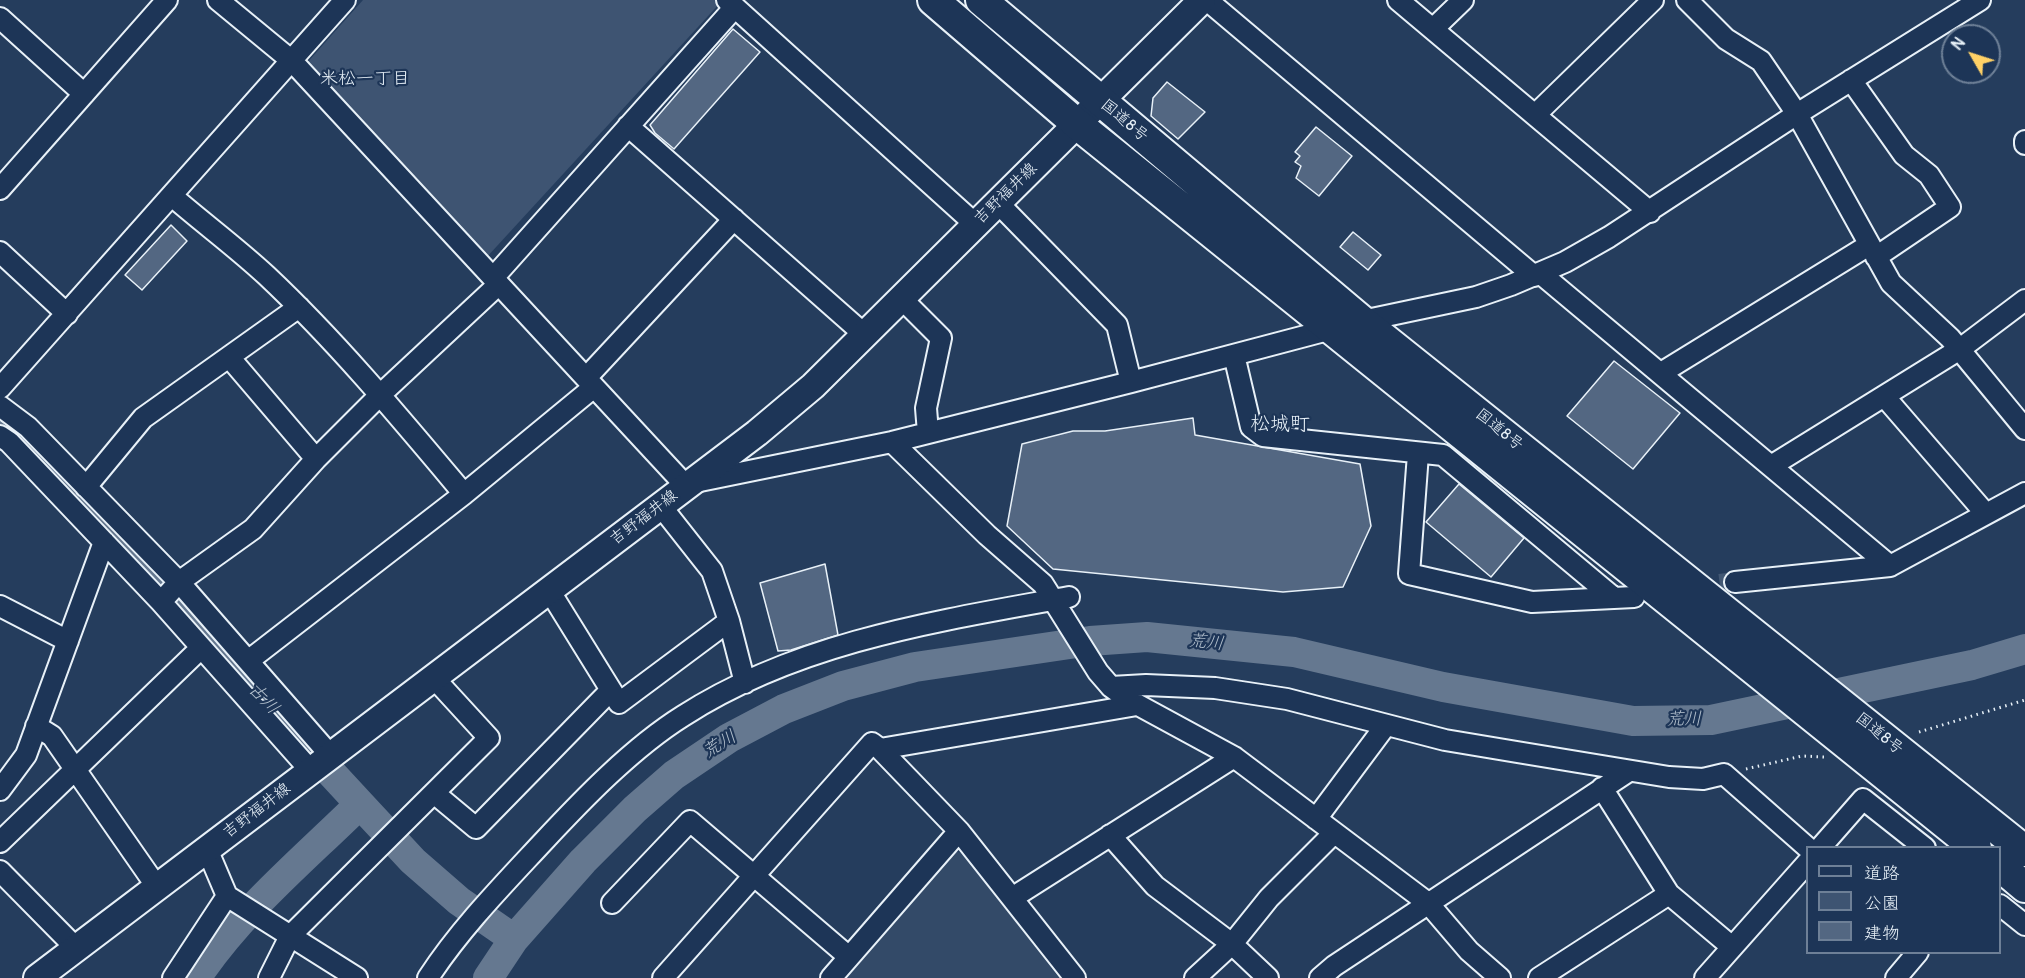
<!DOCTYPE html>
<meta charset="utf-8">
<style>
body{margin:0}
#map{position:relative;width:2025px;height:978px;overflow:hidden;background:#253d5d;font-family:Pangolin,"Klee One",sans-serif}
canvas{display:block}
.legend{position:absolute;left:1806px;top:846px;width:195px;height:108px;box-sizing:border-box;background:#1d3557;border:2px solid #6e8097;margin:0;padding:8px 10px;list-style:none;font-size:18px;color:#e8f1f8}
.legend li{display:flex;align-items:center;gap:12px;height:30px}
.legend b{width:30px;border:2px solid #6e8097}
.north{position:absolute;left:1941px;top:24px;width:60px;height:60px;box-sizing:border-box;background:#1d3557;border:2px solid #6e8097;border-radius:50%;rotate:309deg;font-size:16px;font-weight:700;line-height:24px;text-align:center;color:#e8f1f8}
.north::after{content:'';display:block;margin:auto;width:21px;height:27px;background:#ffd166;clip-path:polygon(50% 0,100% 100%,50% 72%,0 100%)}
</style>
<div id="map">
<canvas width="2025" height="978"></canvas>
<ul class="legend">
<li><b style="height:8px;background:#1d3557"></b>道路</li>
<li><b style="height:16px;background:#3e5472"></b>公園</li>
<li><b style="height:16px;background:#536782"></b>建物</li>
</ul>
<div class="north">N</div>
</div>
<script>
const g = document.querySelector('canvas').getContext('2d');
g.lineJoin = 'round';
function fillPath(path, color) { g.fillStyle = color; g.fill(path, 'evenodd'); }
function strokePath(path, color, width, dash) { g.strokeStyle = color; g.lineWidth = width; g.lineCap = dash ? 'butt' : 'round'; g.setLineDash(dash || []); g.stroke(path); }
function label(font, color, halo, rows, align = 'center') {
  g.font = font + ' Pangolin,"Klee One",sans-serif'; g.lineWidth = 4.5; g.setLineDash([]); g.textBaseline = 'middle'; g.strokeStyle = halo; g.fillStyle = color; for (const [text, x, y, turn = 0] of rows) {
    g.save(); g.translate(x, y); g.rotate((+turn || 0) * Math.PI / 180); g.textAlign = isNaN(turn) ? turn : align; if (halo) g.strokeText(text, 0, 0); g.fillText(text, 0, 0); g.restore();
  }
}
fillPath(new Path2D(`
 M952,851L963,853L1059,978H842Z`), '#334a68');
fillPath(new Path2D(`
 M363,0H717L720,3L486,258L306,64Z`), '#3e5472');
strokePath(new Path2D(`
 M0,423L12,429L23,440L360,804C302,861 242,910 196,978
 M360,804L413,861L459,901L514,939
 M488,978L514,939L583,861L635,809L674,775L729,738L784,709L843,686L915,667L1090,641L1147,637L1294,652L1443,687L1633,721L1711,720L1972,665L2025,649`), '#657890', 30);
const building = new Path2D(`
 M733,29L760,52L674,149L655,133L650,125Z
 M1167,82L1205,112L1178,139L1151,116L1153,98Z
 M1316,127L1352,156L1319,196L1296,178L1301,166L1295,162L1300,156L1295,152Z
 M171,225L187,241L142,290L125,275Z
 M1353,232L1381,255L1368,270L1340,247Z
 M1614,361L1680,413L1633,469L1567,416Z
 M1193,418L1195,435L1360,464L1371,526L1343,587L1283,592L1053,569L1007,526L1022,444L1073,431H1105Z
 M1459,484L1524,538L1491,577L1426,522Z
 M825,564L838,635L791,650L778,651L760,583Z`);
fillPath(building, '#536782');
strokePath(building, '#e8f1f8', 1.5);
strokePath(new Path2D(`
 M1690,588L1735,582`), '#425874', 20, [20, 10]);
const minor = new Path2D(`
 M218,0L292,61L686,486
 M727,0L975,224
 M1207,0L1534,276
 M1398,0L1650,212
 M1687,0L1726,39L1761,61L1797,114L1891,283L1950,338L2025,429
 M0,18L84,94
 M1433,29L1463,0
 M1851,80L1904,155L1929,175L1950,207L1876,257
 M1535,115L1653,0
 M628,126L865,335
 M2025,141V144
 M0,189L167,0
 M172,196C203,223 237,248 267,276C338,343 401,419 464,494
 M997,202L1117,325L1131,382
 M0,252L67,314
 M1540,273L1890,566
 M493,278L735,7
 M901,298L941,338L926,408L928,433
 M1234,355L1251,427L1263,436L1443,455L1614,598
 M229,357L316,459
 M1661,373L1869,245
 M586,378L734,219
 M0,388L345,0
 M1884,396L1986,514
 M0,406L28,427L179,582L331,756
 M0,436L9,442L161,602L311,771
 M892,442L987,535L1043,584L1098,672L1111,687L1129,700L1234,757L1428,903L1469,951L1500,978
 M1418,454L1409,574L1532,602L1634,597
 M1771,466L1960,349L2025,300
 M695,482L892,442L1131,382L1362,321L1476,297L1511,285L1565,262L1609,237L1797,114L1980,0
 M86,487L143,418L299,307
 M660,505L712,571L729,621L745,683
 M1735,582L1890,566L2025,493
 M549,590L619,703L729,621
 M161,602L179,582L253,529L316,459L380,395L499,284
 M0,606L68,641
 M248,661L464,494L594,387
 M1111,687L1146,685L1215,688L1287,699L1445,740L1517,752L1669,777L1703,779L1724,774L1808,848
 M36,726L52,736L157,887
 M880,749L1137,705
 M1602,788L1669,894L1732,947
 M0,790L26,755L104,542
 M434,793L476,828L611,690
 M1316,819L1386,725
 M1110,835L1155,886L1232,944L1268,978
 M0,842L201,648
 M1820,848L1863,799L1925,848
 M207,849L227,896L357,978
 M0,871L76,948
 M1012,898L1234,757
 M612,903L690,821L849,957
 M2000,905L2025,925
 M173,978L227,896
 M269,978L290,936L489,738L434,678
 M428,978C460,929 502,886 542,843C583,799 632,748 683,716C798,642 937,621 1069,597
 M663,978L872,743L880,749L959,831L1075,978
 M831,978L959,831
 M1195,978L1232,944L1269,898L1334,833
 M1320,978L1334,966L1629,771
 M1539,978L1669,894
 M1705,978L1808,862
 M1896,978L1918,952`);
const major = new Path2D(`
 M37,978L757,433L813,386L1202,0`);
const highway = new Path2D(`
 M933,0L1077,124L1976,848
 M981,0L1362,321L2025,851
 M2000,866L2025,887`);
strokePath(minor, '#e8f1f8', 24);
strokePath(major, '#e8f1f8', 30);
strokePath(highway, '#e8f1f8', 34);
strokePath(new Path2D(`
 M1919,732L2025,700
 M1746,769L1802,756L1825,757`), '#e8f1f8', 3, [1.5, 4.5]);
strokePath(minor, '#1d3557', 20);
strokePath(major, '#1d3557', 26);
strokePath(highway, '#1d3557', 30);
label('16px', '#e8f1f8', '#1d3557', [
 ["国道8号",1124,121,40],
 ["吉野福井線",1006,194,-44],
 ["国道8号",1499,430,39],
 ["吉野福井線",644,518,-37],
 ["国道8号",1879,734,39],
 ["吉野福井線",257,811,-37]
]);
label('18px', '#e8f1f8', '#1d3557', [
 ["米松一丁目",365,79]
]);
label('italic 18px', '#b4c1ce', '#1d3557', [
 ["荒川",1206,643,6],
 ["古川",263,699,47],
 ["荒川",1684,720,-1],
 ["荒川",720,745,-32]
]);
label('20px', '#e8f1f8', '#1d3557', [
 ["松城町",1280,425]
]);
</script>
